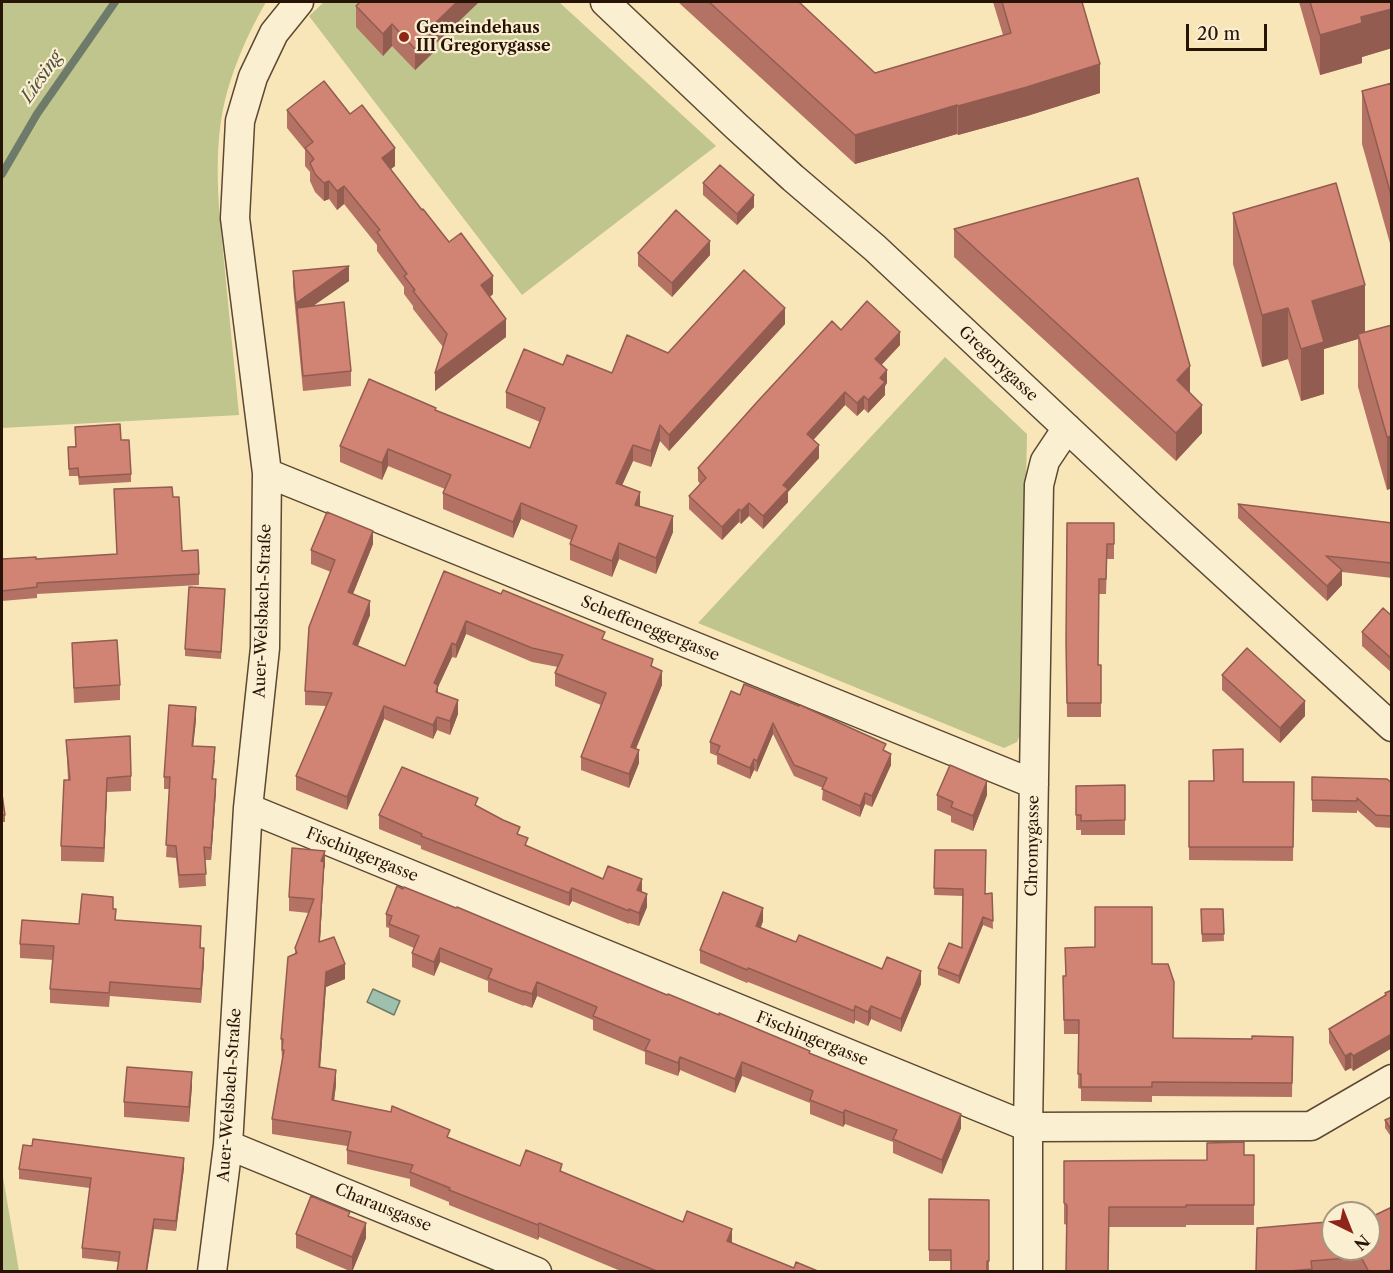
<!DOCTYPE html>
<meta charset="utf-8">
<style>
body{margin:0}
#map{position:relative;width:1393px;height:1273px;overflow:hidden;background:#f9e6b8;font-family:"Libre Caslon Text",serif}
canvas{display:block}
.frame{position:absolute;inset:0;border:3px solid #271407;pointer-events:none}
.north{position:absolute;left:1321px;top:1201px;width:60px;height:60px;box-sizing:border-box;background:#fbefd1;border:2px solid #a69780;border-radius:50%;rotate:137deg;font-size:16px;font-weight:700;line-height:24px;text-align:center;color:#271407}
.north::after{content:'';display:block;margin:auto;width:21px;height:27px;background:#8f2418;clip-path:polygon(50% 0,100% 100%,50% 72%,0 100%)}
.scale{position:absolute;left:1186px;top:24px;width:81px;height:27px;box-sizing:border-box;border:3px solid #271407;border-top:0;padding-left:8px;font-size:18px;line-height:21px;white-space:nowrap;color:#271407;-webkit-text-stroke:4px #fbefd1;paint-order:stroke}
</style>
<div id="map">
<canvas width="1393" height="1273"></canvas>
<div class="frame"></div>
<div class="north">N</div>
<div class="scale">20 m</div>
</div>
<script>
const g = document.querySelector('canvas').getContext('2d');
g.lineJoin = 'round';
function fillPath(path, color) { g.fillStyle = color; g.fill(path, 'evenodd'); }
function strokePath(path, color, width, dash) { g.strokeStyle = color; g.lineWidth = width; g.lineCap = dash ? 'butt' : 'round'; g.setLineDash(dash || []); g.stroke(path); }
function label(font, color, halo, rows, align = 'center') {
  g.font = font + ' "Libre Caslon Text",serif'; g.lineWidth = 4.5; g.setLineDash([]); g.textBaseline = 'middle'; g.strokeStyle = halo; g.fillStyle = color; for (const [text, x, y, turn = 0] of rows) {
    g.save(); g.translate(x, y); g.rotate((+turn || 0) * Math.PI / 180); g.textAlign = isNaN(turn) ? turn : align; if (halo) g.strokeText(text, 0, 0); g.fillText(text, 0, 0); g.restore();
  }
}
fillPath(new Path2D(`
 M2,2H266C247,35 231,71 223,109C216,145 217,183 220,220L239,415L2,428Z
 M324,2H559L716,146L522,295L309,16Z
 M945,357L1027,434L1021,733L1017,742L1004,748L698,623Z
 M2,1167L3,1177L19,1271H2Z`), '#c0c48d');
const water = new Path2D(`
 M373,989L400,1001L394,1015L367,1002Z`);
fillPath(water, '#9ec0ac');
strokePath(water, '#6e7b6a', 1.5);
strokePath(new Path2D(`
 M2,174L37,114L115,2`), '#6e7b6a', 8);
const minor = new Path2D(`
 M605,2L736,126L793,178L875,248L1150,506L1392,727
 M267,473L1034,784
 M248,808L1028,1127L1311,1126L1392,1079
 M228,1145L537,1272
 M212,1272L228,1145L248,808L265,648L267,473L235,218L240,121L253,77L274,33L299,2
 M1028,1272V1127L1039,485L1045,461L1067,428`);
strokePath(minor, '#5c4833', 31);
strokePath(minor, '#fbefd1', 28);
fillPath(new Path2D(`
 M360,2H479L435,44V51L415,70L392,46L383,56L356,27V6Z
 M678,2H799L875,73L1003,35L993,2H1082L1100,93L1027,116L958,135L957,134L855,164Z
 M1299,2H1392V48L1362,57V63L1320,75Z
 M1392,83V247H1391L1362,144V91Z
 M287,110L350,114L395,166L390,169L422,210L493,294L490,297L506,337L435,391L443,347L413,309V306L404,294V287L377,251V245L344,204L337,210L329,199L324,201L315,192L310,181V172L305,166V150L287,128Z
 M703,183L754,207L737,225L703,195Z
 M1233,213L1365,332L1392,325V488L1387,490L1358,387V339L1324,349V394L1301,401L1288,359L1262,367L1233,264Z
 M954,229L1190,393L1202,433L1176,461L954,257Z
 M638,253L710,255L672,297L638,266Z
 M293,271L349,281L313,306L351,371V386L303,391L293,286Z
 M785,324L669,451L660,441L651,467L633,461L622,485L640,506L673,532L656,574L619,559L612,577L570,560V544L571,540L521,519L513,538L443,509V493L445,489L388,466L382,480L340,462V446L436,410L530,448L540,422L506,408V392L563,365L612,373L668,353Z
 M841,330L900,345L881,365L887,383L885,386V395L868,413L864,409L857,416L845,405L813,440L819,458L788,492V502L763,529L749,516L741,524L739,522L722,540L689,509V496L700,484L698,481V468Z
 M121,440L131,474V482L79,485L78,476H69L68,447Z
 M114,489L173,497L182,551L199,574V585L37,594V598L2,601V559H36L117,554Z
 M1238,504L1392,523V578L1342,572V585L1327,601L1238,518Z
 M1114,523V559H1107L1106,594H1099L1098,665H1101V717H1067L1066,642Z
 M373,544L353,594L370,615L358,646L405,666L444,571L605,640L653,667L662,685L636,749L639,763L629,788L581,770V757L601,705L555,686V673L558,667L532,662L466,634L456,658L452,657L438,687V693L458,714L450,735L437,730L433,739L384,719L347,810L296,790V776L326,706L305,705V691L331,572L311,564V550Z
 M225,596L221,659L185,656V649Z
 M1392,616V673L1362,646V632Z
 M72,643L120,685V700L74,703Z
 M1222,675L1305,716L1280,743L1222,690Z
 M740,695L799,706L886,751L891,765L872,807L865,804L860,817L822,800L823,788L794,776L773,734L757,772L754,770L750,779L717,764V756L710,753V742Z
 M196,720L193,746L215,760L213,779L216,791L211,860H205L206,886L179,888L176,858L166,857L170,789H164V777Z
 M66,740L131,776V791L107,792L104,862L61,861V846L68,780Z
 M1312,777L1392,783V828L1376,827L1357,810V813L1312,812Z
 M1189,781L1294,782L1293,861L1189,860Z
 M1125,785V835H1081V830H1076V786Z
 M2,794L5,815V822H2Z
 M937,795H987L973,831L951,822V816L937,810Z
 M478,806L520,835L528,847L603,879L642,892L647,907L639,926L629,923V924L572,901L569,906L421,849V846L379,829V815Z
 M935,850L986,894L992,893L993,929L983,925L959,984L938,975V968L962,948L963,896L934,895Z
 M325,866L324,869L320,942L345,979L326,987L320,1068L336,1085L334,1101L450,1139L520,1166L562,1172L794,1268L820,1272H623L539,1237L538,1240L449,1205V1202L410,1186V1179L347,1164V1146L272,1134V1119L282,1060L281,1039L295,954V948L309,913L289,911V897Z
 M113,909L116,920L201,940V948L204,962L201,1003L110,996L109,1007L50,1003V989L53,960L20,958V944L79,924Z
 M1201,909H1223L1224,941L1202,942Z
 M386,914L667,995L810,1053L961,1128L942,1174L893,1153V1142L845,1124L843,1127L810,1114V1103L742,1076L735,1093L680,1070L678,1076L645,1064V1052L593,1030V1020L537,996L532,1008L524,1005V1006L488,992V981L440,962L434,976L412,967V953L414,948L389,937V928L386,927Z
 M763,921L761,927L796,942L921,984L901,1032L871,1019L868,1026L855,1020L854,1024L748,982L747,983L700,963V950Z
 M1152,964L1173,1038L1252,1039L1293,1037L1292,1097L1152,1096V1102L1081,1101V1089L1078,1088L1079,1034H1064L1063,976Z
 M1392,990V1048L1353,1071L1351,1068L1345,1071L1329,1043V1029L1385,996V993Z
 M192,1086L189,1122L124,1117V1102Z
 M1392,1117V1138L1385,1128V1120Z
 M1244,1155H1254V1225H1186V1227H1109L1067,1225L1064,1224V1161L1207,1160Z
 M184,1168L176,1231L154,1229L118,1262L82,1258V1248L90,1188L19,1179V1169Z
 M929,1199L989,1200V1272H951V1261H929Z
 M296,1234L366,1238L352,1272L296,1248Z
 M1328,1239L1392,1272H1256Z`), '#b47264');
fillPath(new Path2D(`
 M457,2H479L435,44V51L415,70V49L432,26Z
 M1392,9V48L1362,57V63L1320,75V35L1361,17Z
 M392,24V46L383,56V34Z
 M1100,64V93L1027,116L958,135V106Z
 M957,105V134L855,164V135Z
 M395,148V166L382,176V158Z
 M329,181V199L324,201V183Z
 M344,186V204L337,210V191Z
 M1392,194V247H1391V195Z
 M754,195V207L737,225V214Z
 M710,241V255L672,297V283Z
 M349,266V281L297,317V308L296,318V303Z
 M493,276V294L481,303V285Z
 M1365,285V337L1358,334V339L1324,349V394L1301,401V349L1312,301Z
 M785,308V324L669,451V435Z
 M1288,308V359L1262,367V315Z
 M506,319V337L435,391V373Z
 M900,332V345L875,372V359Z
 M1190,366V395L1177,380Z
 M887,370V383L885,386V395L868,413V400L880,378Z
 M845,392V405L807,447V434Z
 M864,396V409L857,416V403Z
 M1202,405V433L1176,461V433Z
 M660,425V441L651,467V451Z
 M1392,436V488L1387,490V437Z
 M633,445V461L616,499V483Z
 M819,445V458L788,492V502L763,529V516L783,485Z
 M388,449V466L382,480V463Z
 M640,492V508L635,505Z
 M521,503V519L513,538V522Z
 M749,503V516L741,524V511Z
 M739,509V522L722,540V527Z
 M673,516V532L656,574V558Z
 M373,531V544L348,606V592Z
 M619,543V559L612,577V561Z
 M1342,570V585L1327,601V586Z
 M370,601V615L353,657V644Z
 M466,621V634L456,658V645Z
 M452,643V657L438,687V699L434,683Z
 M662,671V685L631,760V747Z
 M458,700V714L450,735V721Z
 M1305,701V716L1280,743V728Z
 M384,706V719L347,810V797Z
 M196,707V720L192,758V746Z
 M437,717V730L433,739V725Z
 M773,723V734L757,772V761Z
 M639,750V763L629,788V774Z
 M891,754V765L872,807V796Z
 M754,759V770L750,779V768Z
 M107,778V792L104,862V848Z
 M216,779V791L211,860V848Z
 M987,781V795L973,831V816Z
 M865,793V804L860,817V806Z
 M325,851V866L324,869L319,957L321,861Z
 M642,879V893L637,890Z
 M572,888V901L569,906V893Z
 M647,894V907L639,926V913Z
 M763,908V921L756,939V926Z
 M983,917V925L959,984V976Z
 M204,948V962L201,1003V989Z
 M440,948V962L434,976V962Z
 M345,964V979L326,987L319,1082V1067L326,972Z
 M921,971V984L901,1032V1019Z
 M537,982V996L532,1008V994Z
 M855,1006V1020L854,1024V1011Z
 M871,1006V1019L868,1026V1012Z
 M1392,1034V1048L1353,1071V1056Z
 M1351,1053V1068L1345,1071V1056Z
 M680,1057V1070L678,1076V1063Z
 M742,1062V1076L735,1093V1079Z
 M336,1070V1085L332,1115V1100Z
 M192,1072V1086L189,1122V1107Z
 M845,1110V1124L843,1127V1113Z
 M961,1114V1128L942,1174V1160Z
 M184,1158V1168L176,1231V1221Z
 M154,1219V1229L147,1272H146Z
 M366,1223V1238L352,1272V1257Z
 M539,1223V1237L538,1240V1225Z
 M732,1229V1244L727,1241Z`), '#925c51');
const building = new Path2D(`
 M360,2H457L432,26L435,30L415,49L392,24L383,34L356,6Z
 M709,2H799L875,73L1011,33L1002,2H1082L1100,64L1027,87L958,106L957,105L855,135Z
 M1310,2H1392V9L1361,17L1362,23L1320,35Z
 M324,81L350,114L362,105L395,148L382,158L422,210L423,209L449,242L461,233L493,276L481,285L506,319L435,373L447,334L413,291L415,290L404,276L407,274L377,232L380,230L344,186L337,191L329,181L324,183L315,174L310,163L314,159L305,148L313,142L287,110Z
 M1392,83V194L1391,195L1362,91Z
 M720,165L754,195L737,214L703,183Z
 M1138,178L1190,366L1177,380L1202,405L1176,433L954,229Z
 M1336,183L1365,285L1312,301L1324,342L1301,349L1288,308L1262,315L1233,213Z
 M676,210L710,241L672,283L638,253Z
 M349,266L296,303L293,271Z
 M744,270L785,308L669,435L660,425L651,451L633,445L616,483L640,492L635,505L673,516L656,558L619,543L612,561L570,544L577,526L521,503L513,522L443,493L451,475L388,449L382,463L340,446L369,379L436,408L435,410L530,448L545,408L506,392L524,349L563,365L567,355L612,373L627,335L668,353Z
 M867,301L900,332L875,359L887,370L880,378L885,382L868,400L864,396L857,403L845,392L807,434L819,445L783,485L788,489L763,516L749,503L741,511L739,509L722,527L689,496L706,478L698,468L758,401L832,321L841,330Z
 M344,302L351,371L303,376L297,308Z
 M1392,325V436L1387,437L1358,334Z
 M120,424L121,440H129L131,474L79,477L78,468L69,469L68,447H76L75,427Z
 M172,487L173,497H179L182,551L198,550L199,574L37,583V587L2,591V559L36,557V559L117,554L114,489Z
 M1238,504L1392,523V563L1326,556L1342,570L1327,586Z
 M327,512L373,531L348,592L370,601L353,644L405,666L444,571L501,594L503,590L605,632L602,639L653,659L651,666L662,671L631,747L639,750L629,774L581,757L606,693L555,673L563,655L532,648L466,621L456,645L452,643L434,683L438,685L436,692L458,700L450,721L437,717L433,725L384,706L347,797L296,776L332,693L305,691L309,627L335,560L311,550Z
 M1067,523H1114V544H1107L1106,579H1099L1098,665H1101V703H1067L1066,642Z
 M189,587L225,589L221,652L185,649Z
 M1383,608L1392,616V659L1362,632Z
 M117,640L120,685L74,688L72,643Z
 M1247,648L1305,701L1280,728L1222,675Z
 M744,684L799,706L800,705L886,744L883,750L891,754L872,796L865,793L860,806L822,789L827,778L794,765L773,723L757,761L754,759L750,768L717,753L720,746L710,742L731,691L740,695Z
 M169,705L196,707L192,746L215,747L212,779H216L211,848L204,847L206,874L179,875L176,846L166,845L170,777H164Z
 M130,736L131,776L107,778L104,848L61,846L64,780H70L66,740Z
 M1243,749V782H1294L1293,847H1189V781H1214L1213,750Z
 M950,765L987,781L973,816L951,807L953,802L937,795Z
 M402,767L478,798L475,805L503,820L520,827L517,834L528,838L525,845L603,879L608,866L642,879L637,890L647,894L639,913L629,909V911L572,888L569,893L421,836L422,834L379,815Z
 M1312,777L1387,779L1392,783V816L1376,815L1357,798V801L1312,800Z
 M1125,785V820L1081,821V815H1076V786Z
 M2,794L5,815H2Z
 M292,848L325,851L321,861L324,862L319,942L334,937L345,964L326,972L319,1067L336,1070L332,1100L391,1112L392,1106L450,1130L447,1137L520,1166L526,1150L562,1164L560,1171L683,1222L687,1211L732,1229L727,1241L794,1268L796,1262L820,1272H659L539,1223L538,1225L449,1190L450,1188L410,1172L413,1165L347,1150L351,1132L272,1119L284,1050H282L283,1039H281L288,957L297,953L295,948L314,899L289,897Z
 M935,850H986L985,894L992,893L993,921L983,917L959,976L938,968L949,943L962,948L963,889L934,888Z
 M397,886L403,889L404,887L456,908L457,907L667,995L668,994L719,1015V1013L810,1051L809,1053L961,1114L942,1160L893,1139L897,1130L845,1110L843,1113L810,1100L813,1091L742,1062L735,1079L680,1057L678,1063L645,1050L650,1040L593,1016L597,1007L537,982L532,994L524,991V992L488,978L492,969L440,948L434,962L412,953L419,936L389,924L392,916L386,914Z
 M723,892L763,908L756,926L796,942L799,935L882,969L887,957L921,971L901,1019L871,1006L868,1012L855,1006L854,1011L748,968L747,970L700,950Z
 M82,894L113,897V909H116L115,920L201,926L200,948H204L201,989L110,982L109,993L50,989L54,946L20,944L22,920L79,924Z
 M1095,907H1152V964H1168L1174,982L1173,1038L1252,1039V1036L1293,1037L1292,1083L1152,1082V1087H1081V1074H1078L1079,1020H1064L1063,976H1066L1065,948L1095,947Z
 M1201,909H1223L1224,934H1202Z
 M1392,990V1034L1353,1056L1351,1053L1345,1056L1329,1029L1386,995L1385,993Z
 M127,1067L192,1072L189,1107L124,1102Z
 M1392,1117V1131L1385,1120Z
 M33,1139L184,1158L176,1221L154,1219L146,1272L117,1271L120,1252L82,1248L91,1178L19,1169L23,1145L32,1146Z
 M1244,1142V1155H1254V1205H1186V1207H1109L1108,1272H1066L1067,1205L1064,1203V1161L1207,1160V1143Z
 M311,1196L350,1212L348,1216L366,1223L352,1257L296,1234Z
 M929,1199L989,1200V1261H987V1272H951V1250H929Z
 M1392,1207V1272H1389L1388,1270L1385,1272H1369L1361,1257L1311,1261L1312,1269L1279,1272H1256L1257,1228L1327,1222L1328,1239L1333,1236V1249H1369V1218Z`);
fillPath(building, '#d18474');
strokePath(building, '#925c51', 1.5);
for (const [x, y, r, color] of [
 [404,37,6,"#8f2418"]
]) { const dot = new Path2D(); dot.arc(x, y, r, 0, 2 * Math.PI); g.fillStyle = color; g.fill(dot); strokePath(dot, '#fbefd1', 2); }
label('bold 16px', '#271407', '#fbefd1', [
 ["Gemeindehaus",416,28],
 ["III Gregorygasse",416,46]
], 'left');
label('16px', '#271407', '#fbefd1', [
 ["Gregorygasse",998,364,43],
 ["Auer-Welsbach-Straße",263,611,-88],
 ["Scheffeneggergasse",650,629,22],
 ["Chromygasse",1033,846,-89],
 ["Fischingergasse",362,855,22],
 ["Fischingergasse",812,1039,22],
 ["Auer-Welsbach-Straße",230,1095,-86],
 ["Charausgasse",383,1208,22]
]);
label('italic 18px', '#515041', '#fbefd1', [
 ["Liesing",42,77,-55]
]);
</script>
